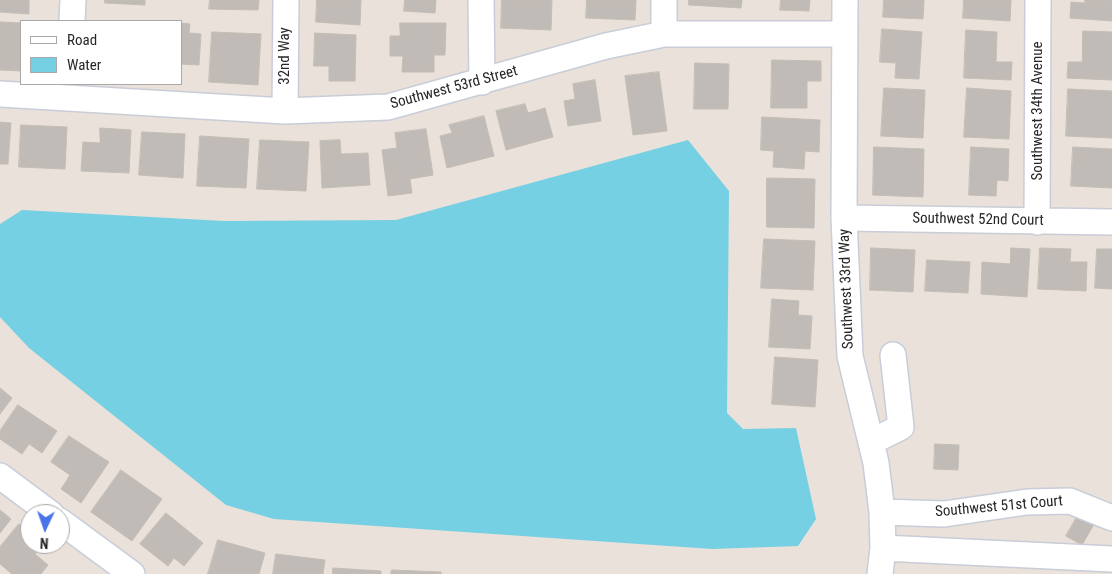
<!DOCTYPE html>
<style>
body{margin:0}
#map{position:relative;width:1112px;height:574px;overflow:hidden;background:#e9e1da;font-family:"Roboto Condensed",sans-serif}
canvas{display:block}
.legend{position:absolute;left:20px;top:20px;width:162px;height:65px;box-sizing:border-box;background:#fff;border:1px solid #a9a9a9;margin:0;padding:6px 9px;list-style:none;font-size:15px;color:#272727}
.legend li{display:flex;align-items:center;gap:10px;height:25px}
.legend b{width:25px;border:1px solid #a9a9a9}
.north{position:absolute;left:20px;top:504px;width:50px;height:50px;box-sizing:border-box;background:#fff;border:1px solid #a9a9a9;border-radius:50%;rotate:183deg;font-size:14px;font-weight:700;line-height:20px;text-align:center;color:#272727}
.north::after{content:'';display:block;margin:auto;width:18px;height:22px;background:#4774e9;clip-path:polygon(50% 0,100% 100%,50% 72%,0 100%)}
</style>
<div id="map">
<canvas width="1112" height="574"></canvas>
<ul class="legend">
<li><b style="height:6px;background:#fff"></b>Road</li>
<li><b style="height:14px;background:#75d0e3"></b>Water</li>
</ul>
<div class="north">N</div>
</div>
<script>
const g = document.querySelector('canvas').getContext('2d');
g.lineJoin = 'round';
function fillPath(path, color) { g.fillStyle = color; g.fill(path, 'evenodd'); }
function strokePath(path, color, width, dash) { g.strokeStyle = color; g.lineWidth = width; g.lineCap = dash ? 'butt' : 'round'; g.setLineDash(dash || []); g.stroke(path); }
function label(font, color, halo, rows, align = 'center') {
  g.font = font + ' "Roboto Condensed",sans-serif'; g.lineWidth = 4; g.setLineDash([]); g.textBaseline = 'middle'; g.strokeStyle = halo; g.fillStyle = color; for (const [text, x, y, turn = 0] of rows) {
    g.save(); g.translate(x, y); g.rotate((+turn || 0) * Math.PI / 180); g.textAlign = isNaN(turn) ? turn : align; if (halo) g.strokeText(text, 0, 0); g.fillText(text, 0, 0); g.restore();
  }
}
fillPath(new Path2D(`
 M688,140L729,191L727,413L743,429L796,428L816,519L798,546L712,549L274,519L226,505L29,348L0,317V224L22,210L224,221L396,220Z`), '#75d0e3');
const building = new Path2D(`
 M0,0H29V14L0,12Z
 M105,0H145V5L105,3Z
 M210,0H259L258,10L209,9Z
 M317,0H361L360,25L316,22Z
 M405,0H436L435,13L404,11Z
 M502,0H552L551,30L501,28Z
 M587,0H636L635,20L586,18Z
 M689,0H742L741,8L689,5Z
 M781,0H810L809,11L780,10Z
 M884,0H924L923,19L883,17Z
 M964,0H1011L1010,21L963,18Z
 M1085,0H1112V21L1070,18L1071,2L1085,3Z
 M0,22L21,23V71L0,70Z
 M181,23L190,24L189,33L201,34L199,65L181,64Z
 M400,23H446L445,55H434V72H402L403,56H390V36H400Z
 M882,29L922,32L919,79L895,78L896,63L880,62Z
 M966,30L997,32L996,62H1012L1011,80L964,78Z
 M1083,31L1112,32V80L1067,78L1068,62H1082Z
 M212,32L261,34L258,85L209,82Z
 M315,33L356,35L355,81H329V66H314Z
 M772,60L821,61V81H807V108H771Z
 M695,63L729,64L728,109H694Z
 M659,72L667,131L633,135L625,76Z
 M595,80L601,121L568,126L564,101L575,99L573,84Z
 M884,88L925,90L923,138L881,136Z
 M967,88L1011,91L1009,139L964,137Z
 M1068,89L1112,91V138L1066,136Z
 M525,104L528,113L545,108L553,137L506,150L496,111Z
 M484,116L494,156L447,168L440,136L452,133L449,125Z
 M762,117L820,120L819,152L805,151L804,169L773,167L774,151L761,150Z
 M0,122L11,123L8,164H0Z
 M21,125L67,127L65,169L19,167Z
 M100,128L131,130L129,173L81,171L83,142L100,143Z
 M426,129L433,175L410,179L412,193L388,196L382,150L397,148L395,133Z
 M142,132L185,134L183,178L139,175Z
 M200,136L249,139L246,188L197,186Z
 M260,140L309,142L306,191L257,189Z
 M340,140L341,154L368,153L370,185L322,188L320,141Z
 M874,147L924,149L923,197L873,195Z
 M971,147L1009,149L1008,181L997,180L996,196L969,195Z
 M1073,147L1112,149V188L1071,186Z
 M767,178L815,179L814,228L767,227Z
 M764,239L815,241L813,290L761,288Z
 M871,248L915,250L913,292L870,290Z
 M1011,248L1030,249L1027,297L981,294L982,262L1010,264Z
 M1040,248L1071,249L1070,262H1087L1086,291L1038,289Z
 M1097,249H1112V289L1095,288Z
 M927,260L970,262L968,293L925,291Z
 M772,299L799,301L798,315L812,316L810,349L769,347Z
 M775,357L818,360L815,407L772,404Z
 M0,388L12,398L0,414Z
 M18,405L57,431L42,453L29,444L22,454L0,439V431Z
 M69,436L109,462L81,503L61,489L70,475L51,462Z
 M935,444L959,445L958,470L934,469Z
 M121,470L162,499L132,541L91,512Z
 M0,510L11,519L0,533Z
 M1081,510L1097,519L1082,545L1066,536Z
 M166,513L203,543L184,566L174,558L168,566L140,544Z
 M19,524L30,533V544H43L35,554L48,565L41,574H12L0,564V547Z
 M218,540L265,553L259,574H208Z
 M276,554L325,560L323,574H273Z
 M333,568L381,571V574H333Z
 M392,570L441,572V574H391Z`);
fillPath(building, '#c1bbb7');
strokePath(building, '#c4bdb4', 1);
const minor = new Path2D(`
 M481,0L482,82
 M845,0L844,218L850,356L876,463L882,512L883,548L880,574
 M72,21L73,0
 M664,34V0
 M0,94L285,111L388,107L606,46L664,34H844
 M285,111L286,0
 M844,218L1112,222
 M1037,222L1038,0
 M871,442L901,427L893,355
 M0,476L51,514
 M882,512L944,514L1027,502L1070,501L1112,518
 M60,521L132,574
 M883,548L1112,559`);
strokePath(minor, '#c8cdd8', 28);
strokePath(minor, '#fff', 25);
label('15px', '#272727', '#fff', [
 ["32nd Way",285,56,-90],
 ["Southwest 53rd Street",454,88,-15],
 ["Southwest 34th Avenue",1038,111,-90],
 ["Southwest 52nd Court",978,220,1],
 ["Southwest 33rd Way",847,289,-92],
 ["Southwest 51st Court",999,507,-5]
]);
</script>
